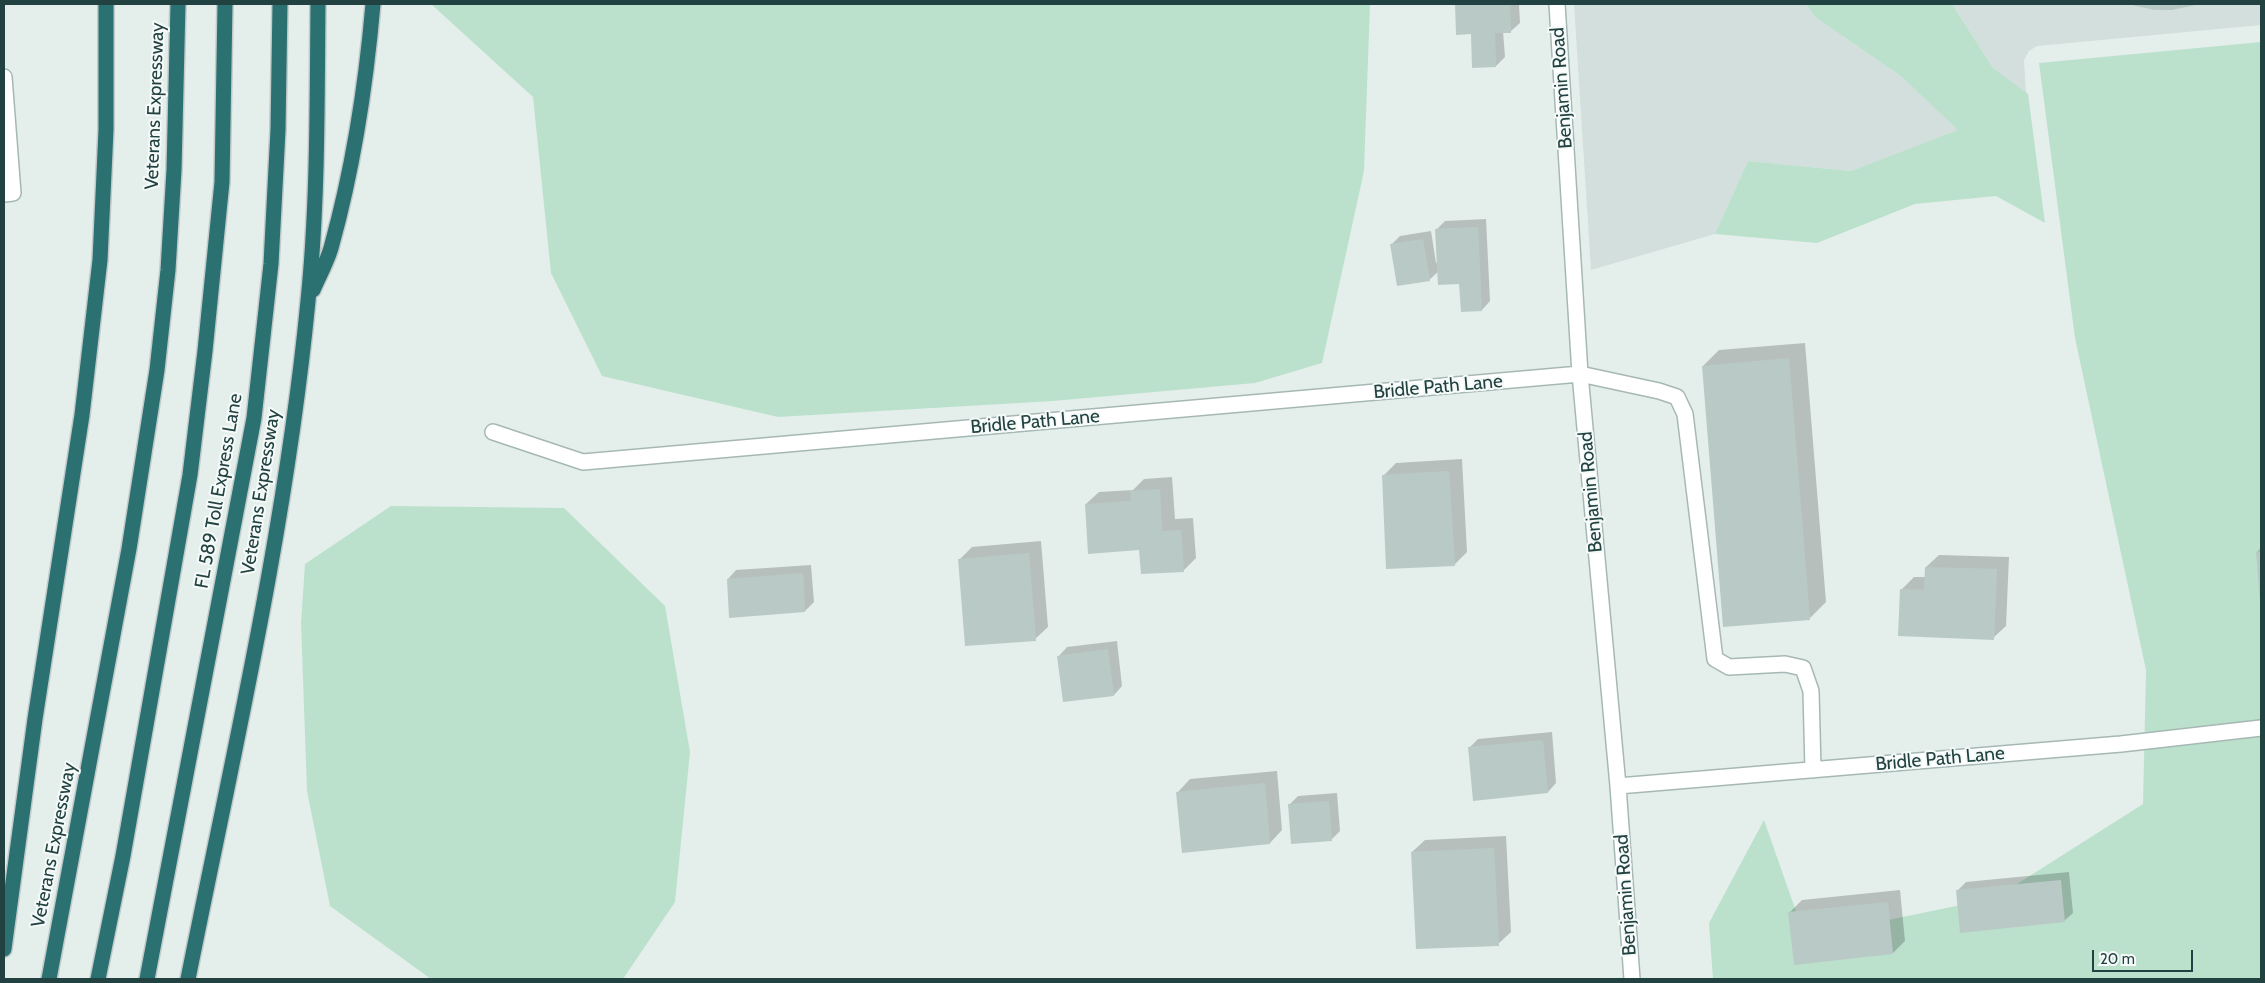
<!DOCTYPE html>
<style>
body{margin:0}
#map{position:relative;width:2265px;height:983px;overflow:hidden;background:#e4efec;font-family:Cabin,sans-serif}
canvas{display:block}
.frame{position:absolute;inset:0;border:5px solid #214240;pointer-events:none}
.scale{position:absolute;left:2092px;top:950px;width:101px;height:22px;box-sizing:border-box;border:2px solid #214240;border-top:0;padding-left:6px;font-size:15px;line-height:18px;white-space:nowrap;color:#214240;-webkit-text-stroke:4px #f5faf9;paint-order:stroke}
</style>
<div id="map">
<canvas width="2265" height="983"></canvas>
<div class="frame"></div>
<div class="scale">20 m</div>
</div>
<script>
const g = document.querySelector('canvas').getContext('2d');
g.lineJoin = 'round';
function fillPath(path, color) { g.fillStyle = color; g.fill(path, 'evenodd'); }
function strokePath(path, color, width, dash) { g.strokeStyle = color; g.lineWidth = width; g.lineCap = dash ? 'butt' : 'round'; g.setLineDash(dash || []); g.stroke(path); }
function label(font, color, halo, rows, align = 'center') {
  g.font = font + ' Cabin,sans-serif'; g.lineWidth = 4; g.setLineDash([]); g.textBaseline = 'middle'; g.strokeStyle = halo; g.fillStyle = color; for (const [text, x, y, turn = 0] of rows) {
    g.save(); g.translate(x, y); g.rotate((+turn || 0) * Math.PI / 180); g.textAlign = isNaN(turn) ? turn : align; if (halo) g.strokeText(text, 0, 0); g.fillText(text, 0, 0); g.restore();
  }
}
fillPath(new Path2D(`
 M1574,4H1806L1815,17L1902,77L1959,130L1851,171L1748,161L1715,234L1591,270Z
 M1952,4H2261V25L2037,46L2029,51L2024,60L2026,94L1993,68Z`), '#d2dfdc');
fillPath(new Path2D(`
 M431,4H1370L1364,171L1322,363L1255,383L1053,401L778,417L602,376L551,273L533,97Z
 M1806,4H1952L1993,68L2028,94L2045,223L1996,196L1915,204L1817,243L1715,234L1748,161L1851,171L1958,130L1902,77L1815,17Z
 M2261,42V979H1713L1709,923L1764,820L1805,937L1995,898L2143,804L2146,670L2075,338L2039,63Z
 M391,506L564,508L665,606L690,752L675,902L623,979H431L330,906L307,791L301,623L305,564Z`), '#bbe1cd');
fillPath(new Path2D(`
 M1456,4H1519L1520,23L1511,31H1503L1505,57L1496,66L1472,33L1457,34Z
 M2132,4H2197L2172,9L2137,6Z
 M1486,219L1490,301L1482,310L1461,283L1439,271L1429,280L1392,244L1400,236L1431,231L1436,263L1438,262L1436,230L1445,221Z
 M1805,343L1826,602L1810,618L1703,366L1719,350Z
 M1462,459L1467,552L1454,565L1383,476L1396,463Z
 M1172,477L1175,519L1193,518L1196,558L1183,571L1140,549L1086,504L1099,492L1133,490L1144,479Z
 M1041,541L1048,627L1035,639L960,559L972,547Z
 M2261,548V600L2257,552Z
 M1939,555L2009,557L2006,626L1993,638L1901,590L1914,577H1926V567Z
 M811,565L814,602L805,611L728,579L736,570Z
 M1117,641L1122,686L1114,695L1059,656L1067,647Z
 M1552,732L1556,783L1548,792L1474,799L1469,748L1478,739Z
 M1277,771L1282,830L1270,843L1178,792L1190,779Z
 M1337,793L1340,831L1332,839L1289,805L1298,796Z
 M1506,836L1511,932L1498,944L1412,852L1425,840Z
 M2069,872L2073,913L2064,921L1957,891L1966,882Z
 M1900,890L1905,941L1893,953L1790,912L1802,900Z`), '#0003');
fillPath(new Path2D(`
 M1455,4H1510L1511,33H1495L1496,67L1472,68L1471,34L1456,35Z
 M2128,4H2200L2172,10H2154Z
 M1478,227L1482,311L1461,312L1459,284L1438,285L1435,229Z
 M1423,239L1430,281L1397,286L1390,244Z
 M1789,358L1810,620L1723,627L1702,366Z
 M1449,471L1455,566L1386,569L1382,475Z
 M1160,489L1162,531L1181,530L1184,572L1141,574L1139,550L1088,554L1085,504L1131,501L1130,491Z
 M2261,551V601H2260L2256,552Z
 M1029,553L1036,641L965,646L958,559Z
 M1925,567L1997,569L1994,640L1898,636L1900,589L1924,590Z
 M803,573L805,612L729,618L727,579Z
 M1108,649L1114,696L1063,702L1057,656Z
 M1543,740L1548,793L1473,801L1468,747Z
 M1265,783L1270,844L1182,853L1176,792Z
 M1329,801L1332,841L1291,844L1288,804Z
 M1494,848L1499,946L1416,949L1411,852Z
 M2061,880L2065,922L1960,933L1956,890Z
 M1888,902L1893,954L1794,965L1788,912Z`), '#b9cac6');
const minor = new Path2D(`
 M1557,4L1580,374L1618,786L1632,979
 M4,77L13,193L4,194
 M493,432L583,462L1580,374L1659,391L1677,397L1685,414L1715,659L1729,667L1785,664L1803,668L1811,691L1813,770
 M1618,786L2121,744L2261,728`);
const highway = new Path2D(`
 M313,290C319,276 327,262 331,248C353,169 366,85 373,4
 M4,949L35,719L82,415L100,260L106,130V4
 M49,979L129,549L157,370L168,270L174,170L178,4
 M98,979L123,856L190,475L205,351L222,182L225,4
 M147,979L254,418L271,264L278,130L280,4
 M188,979C233,754 286,529 308,301C318,203 317,103 318,4`);
strokePath(minor, '#a6b8b5', 18);
strokePath(highway, '#c1caca', 18);
strokePath(minor, '#fff', 15);
strokePath(highway, '#2b7171', 15);
label('19px', '#214240', '#f5faf9', [
 ["Benjamin Road",1562,88,-94],
 ["Veterans Expressway",155,106,-88],
 ["Bridle Path Lane",1438,387,-5],
 ["Bridle Path Lane",1035,422,-5],
 ["FL 589 Toll Express Lane",219,491,-80],
 ["Veterans Expressway",261,492,-81],
 ["Benjamin Road",1591,492,-95],
 ["Bridle Path Lane",1940,759,-5],
 ["Veterans Expressway",54,845,-79],
 ["Benjamin Road",1626,895,-94]
]);
</script>
